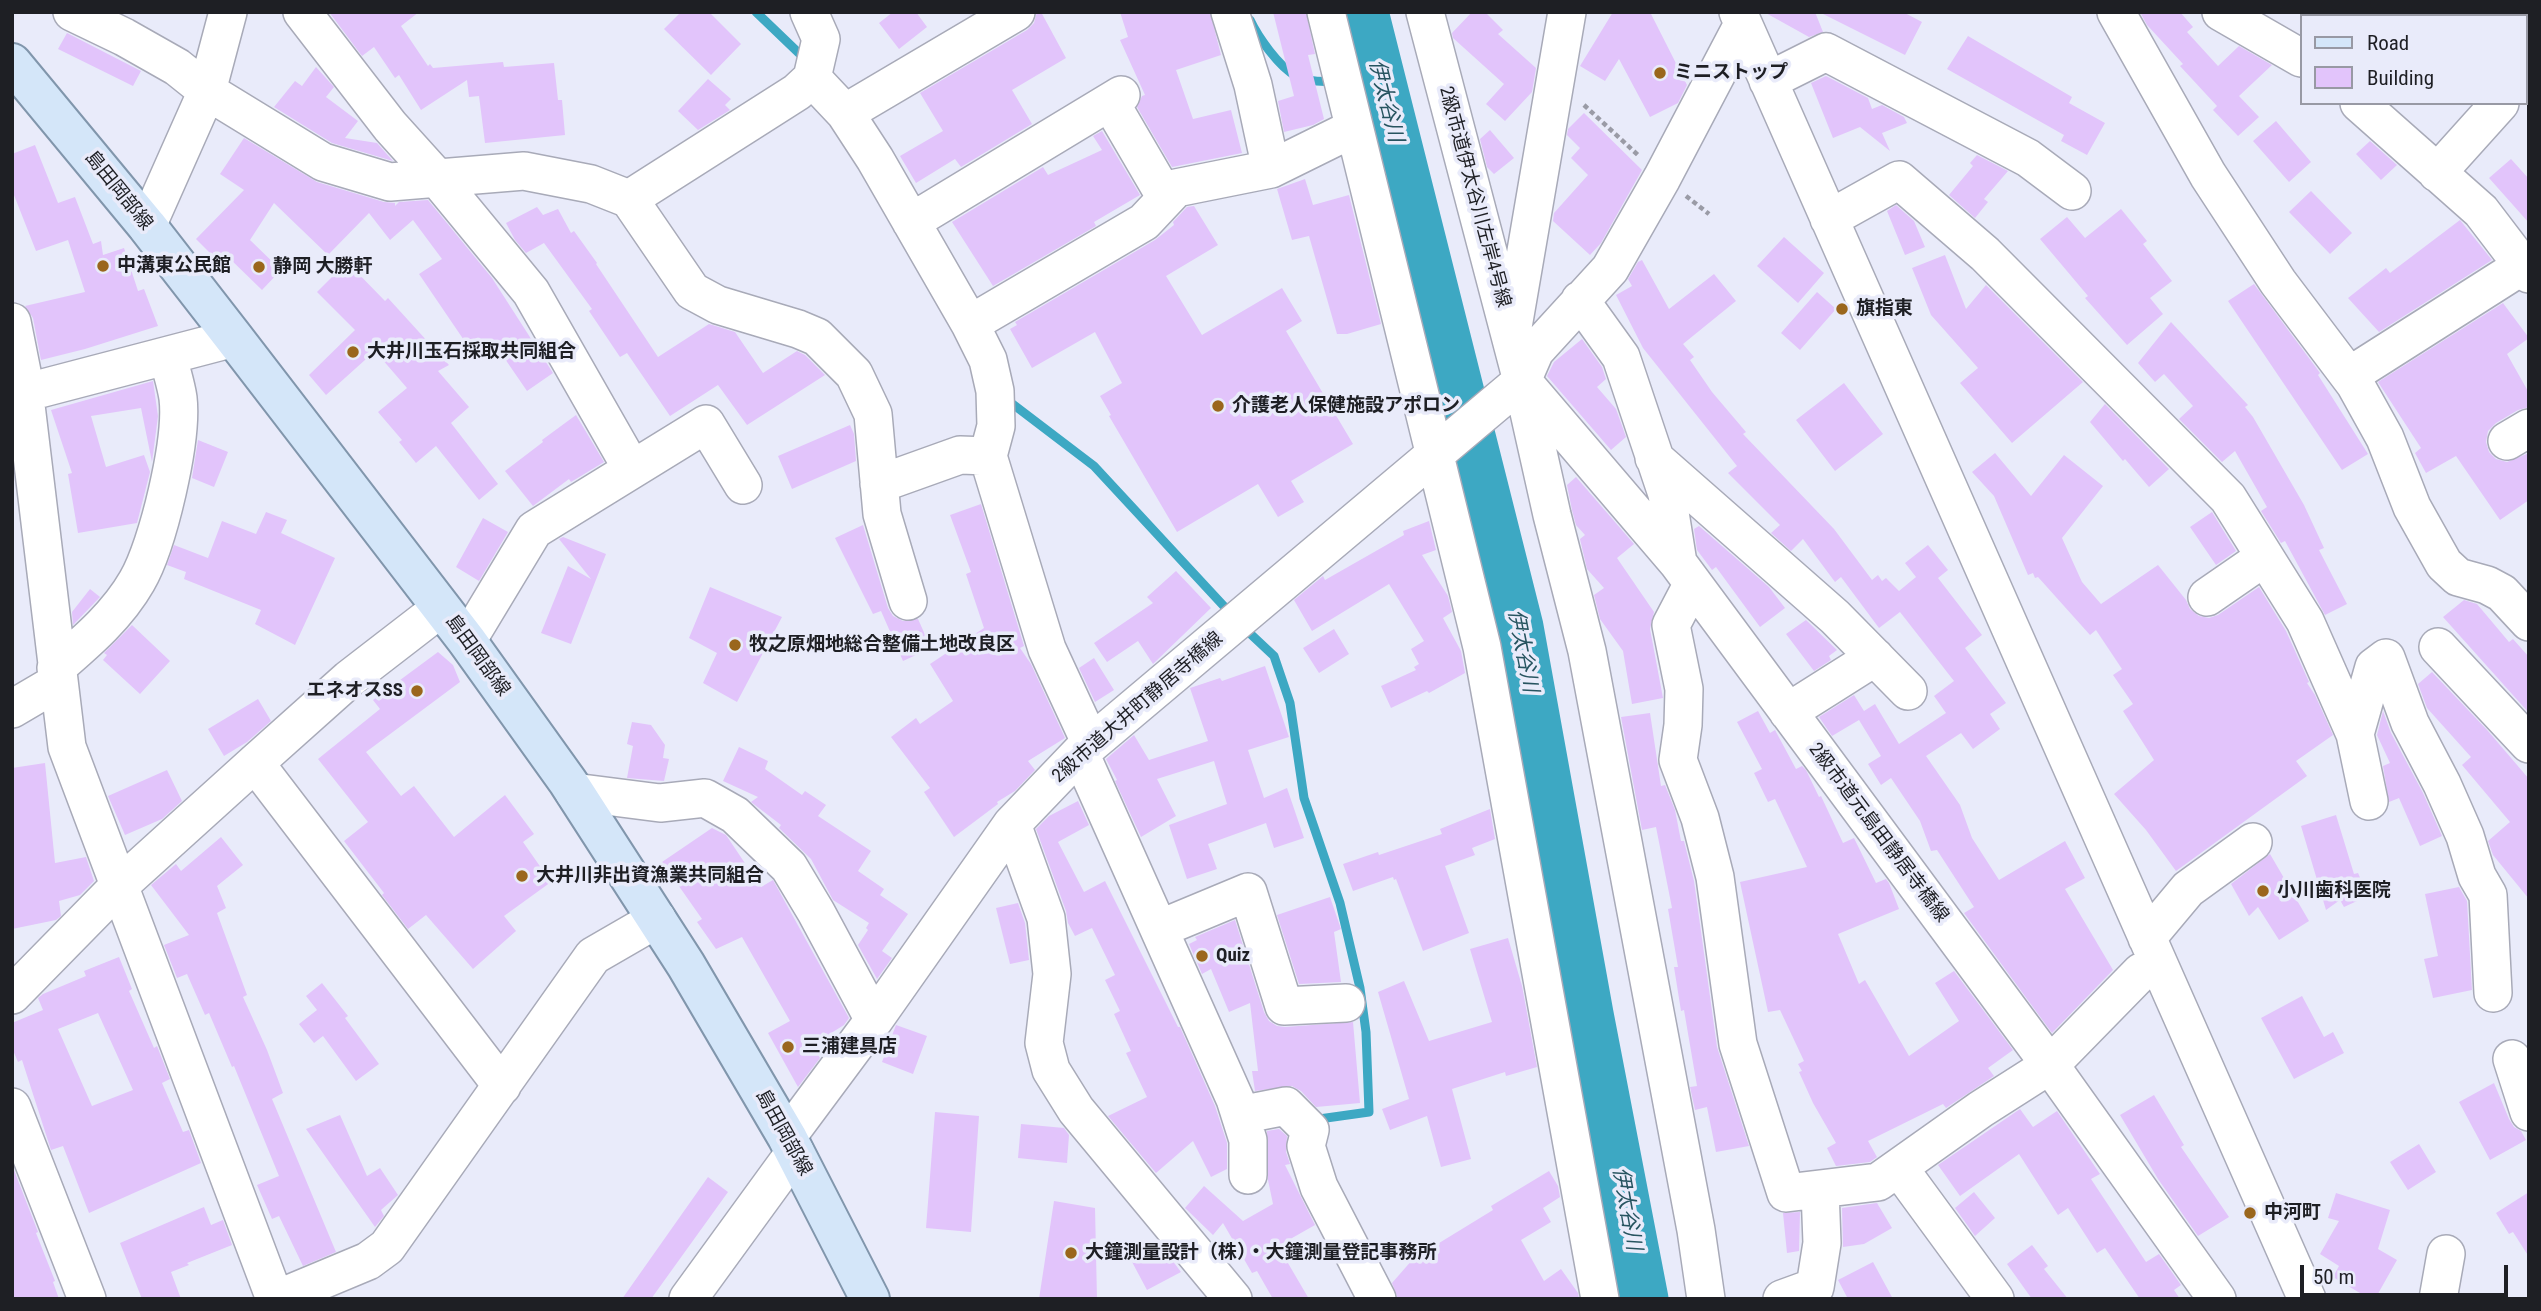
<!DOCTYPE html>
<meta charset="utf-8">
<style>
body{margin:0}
#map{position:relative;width:2541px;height:1311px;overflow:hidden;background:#e9ebfa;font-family:"Roboto Condensed",sans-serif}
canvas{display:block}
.frame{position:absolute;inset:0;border:14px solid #1e1f24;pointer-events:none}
.legend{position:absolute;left:2300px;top:14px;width:228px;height:91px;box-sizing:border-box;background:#e9ebfa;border:2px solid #9899a4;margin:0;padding:9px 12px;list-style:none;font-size:21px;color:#1e1f24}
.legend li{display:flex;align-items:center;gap:14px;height:35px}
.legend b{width:35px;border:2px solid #9899a4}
.scale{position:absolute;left:2300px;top:1265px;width:208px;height:32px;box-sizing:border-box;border:4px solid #1e1f24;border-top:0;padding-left:9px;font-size:21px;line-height:24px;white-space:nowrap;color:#1e1f24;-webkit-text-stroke:5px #e9ebfa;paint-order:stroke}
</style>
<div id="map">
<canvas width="2541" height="1311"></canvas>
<div class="frame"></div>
<ul class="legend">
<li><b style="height:9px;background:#d4e6f9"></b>Road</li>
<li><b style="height:19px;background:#e2c4fb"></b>Building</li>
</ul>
<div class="scale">50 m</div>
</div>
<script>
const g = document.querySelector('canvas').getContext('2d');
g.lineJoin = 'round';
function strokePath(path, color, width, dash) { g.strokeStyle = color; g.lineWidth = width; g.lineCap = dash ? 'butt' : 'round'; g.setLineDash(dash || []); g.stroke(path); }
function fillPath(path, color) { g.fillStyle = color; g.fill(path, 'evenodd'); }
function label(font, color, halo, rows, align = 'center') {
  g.font = font + ' "Roboto Condensed","Noto Sans JP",sans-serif'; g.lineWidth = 7; g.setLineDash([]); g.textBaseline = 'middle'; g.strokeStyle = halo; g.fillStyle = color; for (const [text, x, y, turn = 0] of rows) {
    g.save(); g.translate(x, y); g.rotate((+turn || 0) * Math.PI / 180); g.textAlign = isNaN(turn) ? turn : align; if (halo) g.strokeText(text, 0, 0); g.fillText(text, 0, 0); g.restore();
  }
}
strokePath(new Path2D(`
 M756,12L805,59
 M1250,20C1258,37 1279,67 1296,76C1307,81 1323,82 1335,81
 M1352,80L1379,78
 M1006,399L1094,466L1233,616
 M1242,626L1274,656L1290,703L1304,798L1340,903L1360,988L1366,1032L1369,1112L1312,1120`), '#3da8c3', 9);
strokePath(new Path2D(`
 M1363,12L1518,627L1588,1014L1643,1299`), '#3da8c3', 51);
fillPath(new Path2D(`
 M329,12H419L401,26L428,66L430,64L433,68L503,62L504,67L554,63L558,100H562L565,135L485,143L479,96L469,97L467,80L421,110L399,75L395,78L374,47L362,56Z
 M681,12H709L741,44L711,75L664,29Z
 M893,12H916L927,27L899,49L879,23Z
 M1037,12H1041L1066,58L1012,90L1032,124L961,167L955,159L916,183L900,156L943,131L920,93L1027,30L1034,23Z
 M1120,12H1210L1221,55L1176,70L1193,119L1231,110L1242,153L1172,167L1137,107L1142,96L1145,95L1120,40L1128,37Z
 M1273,12H1306L1315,54L1308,55L1324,119L1313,125L1284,132L1278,101L1294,96Z
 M1472,12H1485L1503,30L1498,34L1536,68L1532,92L1505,121L1486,104L1504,84L1453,38L1452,33Z
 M1613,12H1650L1687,85L1678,103L1650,117L1619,59L1605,81L1580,66Z
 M1764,12H1815L1823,32L1809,37Z
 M1819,12H1903L1922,22L1905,55Z
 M2140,12H2180L2193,27L2187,32L2218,66L2239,46L2272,65L2239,96L2259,117L2238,136L2213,110L2217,106L2180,66L2183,64L2147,25Z
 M67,33L141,71L133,86L58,49Z
 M1968,36L2072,97L2069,103L2105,123L2087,155L2061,141L2064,135L1947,69Z
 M316,67L334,87L326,97L358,121L345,138L377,143L393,161L332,143L274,107L295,81L302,86Z
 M1826,76L1868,98L1872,109L1882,105L1904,117L1907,123L1882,133L1890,151L1860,127L1833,138L1811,83Z
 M708,79L731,99L725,105L730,110L698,130L678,111Z
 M1584,113L1642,170L1601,243L1590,255L1553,221L1554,213L1588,175L1571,158L1580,148L1567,135L1568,129Z
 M2276,121L2311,162L2289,182L2253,141Z
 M1490,130L1514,158L1494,174L1487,167L1480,139Z
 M1102,131L1140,195L1094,222L1096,226L993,286L952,222L1043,167L1048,175L1102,150L1093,136Z
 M244,138L317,182L384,202L395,203V206L399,202L428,200L492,278L553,373L527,391L492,340L472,352L419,274L442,259L413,220L390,240L369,213L328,255L274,203L250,240L281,270L262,290L226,255L219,262L196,239L244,190L220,174Z
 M2370,141L2397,165L2381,180L2356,154Z
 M35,145L58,203L75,197L93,244L101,241L103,255L124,248L138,291L144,289L158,326L85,349L41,360L33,318L25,306L85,292L68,240L36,251L12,190V154Z
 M1977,155L2008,171L1984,199L1988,202L1975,218L1949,195L1973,166L1970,163Z
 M2511,159L2529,179V223L2489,178Z
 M1305,179L1313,205L1349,195L1381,324L1347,334H1337L1309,236L1292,240L1277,189Z
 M2311,191L2352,233L2330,254L2289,212Z
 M1896,205L1914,221L1925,247L1905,255L1887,211Z
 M1194,206L1218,245L1166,276L1202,335L1282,288L1302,321L1286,331L1353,444L1291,481L1304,502L1278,517L1258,484L1177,532L1109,416L1111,415L1100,396L1122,383L1095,332L1032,368L1010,329L1017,325L1015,322L1155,240L1174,225L1173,222L1187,207Z
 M537,207L543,215L558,209L571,233L574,231L597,263L596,264L658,357L709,324L735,332L763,373L797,351L805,355L825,375L747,425L718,385L670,416L627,353L620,357L589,311L592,309L544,243L526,253L515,240L506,223Z
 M2121,209L2147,241L2143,244L2172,281L2150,298L2163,314L2127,345L2085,298L2088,296L2040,239L2067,217L2085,238Z
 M2460,220L2492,260L2379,332L2348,298L2386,268L2390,273Z
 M1784,237L1824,273L1798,303L1757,266Z
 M1945,255L1966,309L1986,285L2083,382L2012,443L1960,383L1978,368L1931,315L1912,268Z
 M1642,260L1669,309L1714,274L1736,301L1683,344L1694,357L1690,360L1712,392L1746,432L1743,434L1834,529L1872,580L1878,575L1882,581L1886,578L1899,591L1916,577L1905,563L1928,545L1948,570L1938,578L1982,635L1965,648L2006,703L1990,714L2000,729L1973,749L1961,733L1926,756L1960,805L1972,838L1999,880L2065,841L2085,878L2065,889L2113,970L2052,1033L1964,913L1974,907L1937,850L1931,851L1920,821L1891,778L1881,785L1868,764L1881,756L1859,720L1832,736L1819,717L1854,695L1864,711L1875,704L1899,744L1946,713L1934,696L1954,681L1900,612L1879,628L1841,577L1835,582L1803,539L1791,551L1771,533L1780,525L1728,473L1737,466L1643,348L1616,295L1632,286L1628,279L1638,262Z
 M347,262L385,301L388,298L449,365L438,371L469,407L451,423L498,484L479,500L436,446L416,463L399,442L402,440L378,412L407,388L375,351L326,395L309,375L355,330L317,292Z
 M2254,284L2320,373L2318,375L2368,454L2342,470L2228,301Z
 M1817,292L1836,309L1800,350L1781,333Z
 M2503,303L2529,338L2507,354L2529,393V407L2518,410L2496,423L2488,431L2486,442L2489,452L2496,459L2507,462L2529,453V500L2500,520L2456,456L2426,473L2415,453L2421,448L2378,382Z
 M2171,322L2248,405L2245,407L2253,417L2304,505L2324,548L2319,550L2347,604L2325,615L2285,541L2281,543L2261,511L2267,507L2235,451L2222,462L2179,419L2193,406L2164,374L2155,382L2138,363Z
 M1582,339L1602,367L1606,379L1597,387L1616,409L1626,437L1611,450L1547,376L1554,362Z
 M153,381L158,416L152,462L141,408L91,416L106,467L144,455L150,472L137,523L78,533L68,474L72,473L51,410Z
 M1844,383L1883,434L1835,471L1796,420Z
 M2105,404L2169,469L2149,487L2125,459L2123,461L2090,422Z
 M576,415L604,462L571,482L569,479L533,506L505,471L543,442L542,440Z
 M850,425L854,434L856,461L792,489L778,456Z
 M198,440L228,452L214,487L192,478Z
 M1995,453L2031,496L2064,455L2103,486L2062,538L2082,582L2101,604L2158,565L2186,600L2190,609L2199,616L2209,618L2218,615L2259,587L2286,631L2309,682L2307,683L2315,695L2333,735L2296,761L2307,776L2176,871L2146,830L2114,794L2154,760L2123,711L2133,704L2113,675L2122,669L2096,630L2090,635L2038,577L2035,578L2033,573L2028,575L1994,496L1972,472Z
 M1576,477L1634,544L1617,558L1654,612L1650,629L1663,698L1632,704L1623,651L1600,619L1594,595L1604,588L1587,569L1580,539L1585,535L1576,525L1572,510L1567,485Z
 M981,504L1024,646L1020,648L1031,664L1065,738L1028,761L1035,770L1015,791L997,802L998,804L954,837L924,792L930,788L891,737L916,718L920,724L953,701L930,664L984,628L966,574L971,572L950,515Z
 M266,512L287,520L281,533L335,558L295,645L255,624L261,610L184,579L186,572L167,565L174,545L208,558L222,521L256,534Z
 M2212,512L2236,551L2216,565L2190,527Z
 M483,518L508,532L479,581L456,567Z
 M1429,521L1436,550L1422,555L1448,596L1452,612L1443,618L1461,651L1465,673L1429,693L1427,691L1391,708L1381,686L1416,670L1414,667L1419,664L1411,649L1424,641L1389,584L1312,631L1294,600L1323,576L1325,580L1404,535L1403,531Z
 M863,525L888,608L893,616L903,621L918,619L931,648L903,661L881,611L873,614L835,538Z
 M1699,526L1769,587L1785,608L1760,627L1716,567L1712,570L1697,550L1694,529Z
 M563,537L606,554L571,644L541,633L568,566L591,579L559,539Z
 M1176,571L1211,608L1153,664L1138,641L1107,662L1094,643L1153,603L1147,597Z
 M710,587L782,617L737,702L703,683L717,653L689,638Z
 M90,589L100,597L73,625L72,612Z
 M2464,600L2477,604L2509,642L2513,639L2529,657V713L2443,617Z
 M1806,620L1837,650L1829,656L1831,660L1814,671L1786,634Z
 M132,625L170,661L140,694L103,660L107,655L104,653Z
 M1334,629L1349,654L1319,673L1303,648Z
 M438,652L453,665L460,682L366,752L401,796L414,786L454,837L505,795L534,834L523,842L551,882L504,916L516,931L473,969L426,915L408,929L382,895L384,893L344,841L368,822L318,759L380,709L373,700Z
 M1094,658L1114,690L1095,702L1079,668Z
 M1265,666L1289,737L1248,750L1264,798L1287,788L1304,838L1274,848L1266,823L1208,844L1217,869L1187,879L1169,825L1227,804L1214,761L1157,779L1176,816L1141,837L1115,781L1117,780L1106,759L1134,735L1149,760L1208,741L1190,688L1220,678L1222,681Z
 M2432,672L2488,731L2529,779V899L2493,855L2488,841L2510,822L2462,765L2471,757L2427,708L2418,684Z
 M258,699L271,721L247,742L224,756L208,729Z
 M1758,711L1770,733L1775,730L1796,769L1802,766L1806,770L1819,797L1821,796L1843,843L1854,838L1876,883L1886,879L1889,883L1899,909L1838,934L1859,984L1865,980L1909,1056L1959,1021L1935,983L1954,971L2013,1050L1988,1068L1994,1076L1946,1108L1943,1104L1868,1141L1877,1157L1870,1162L1836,1166L1827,1148L1836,1143L1813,1103L1799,1072L1802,1071L1798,1064L1804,1061L1780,1010L1768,1012L1740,882L1807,867L1775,799L1768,802L1754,773L1762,769L1737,722Z
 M2383,711L2391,733L2423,793L2442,836L2420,846L2399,798L2389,802L2383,766L2390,763L2377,735Z
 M1650,713L1661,786L1665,785L1675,810L1681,841H1684L1694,881L1717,1047L1749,1146L1716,1152L1707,1107L1695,1110L1690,1087L1697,1086L1684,1010L1681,1011L1674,967H1678L1668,909L1672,908L1656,827L1642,830L1621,717Z
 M632,722L651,725L665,745L663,758L669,759L664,781L627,778L633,746L627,744Z
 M739,747L768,761L765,769L802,795L805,791L826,805L818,816L871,851L858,871L884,889L880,895L908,914L882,951L892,958L877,979L858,945L868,930L866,928L869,923L833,900L811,859L779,828L781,825L751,802L758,797L723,781Z
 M45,763L55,863L86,857L94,881L80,895L59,901L61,916L56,920L12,929V768Z
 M167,770L182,801L162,819L125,835L108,796Z
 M1078,801L1089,825L1058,842L1084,892L1105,881L1178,1027H1180L1215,1106L1227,1143V1169L1211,1177L1193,1141L1156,1173L1108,1116L1147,1097L1126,1053L1131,1051L1114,1014L1120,1011L1105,980L1115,975L1092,928L1075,936L1068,923L1066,911L1036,829L1049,816Z
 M1490,809L1495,839L1472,848L1475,855L1445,866L1469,933L1423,951L1396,879L1394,880L1393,877L1353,891L1343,864L1378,852L1379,855L1442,834L1440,829Z
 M2336,815L2354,874L2358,873L2368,896L2344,907L2340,900L2326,910L2301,826Z
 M712,828L726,835L761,887L773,880L849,1018L844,1025L812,1045L820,1058L798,1087L768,1033L790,1021L742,937L716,949L697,922L702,919L662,862Z
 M221,837L243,865L217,886L226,908L217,913L247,995L243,997L267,1050L283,1093L272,1099L336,1252L303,1266L279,1216L272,1219L257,1185L279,1176L234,1066L232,1067L209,1013L205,1015L187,974L177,978L164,945L189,935L151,885L176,864L181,871Z
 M2270,854L2309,921L2279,940L2258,907L2249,916L2231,884Z
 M2459,887L2467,901L2472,990L2433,998L2424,959L2438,956L2425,894Z
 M1330,897L1341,929L1334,932L1341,982L1299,984L1277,915Z
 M1018,903L1025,923L1029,960L1010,964L996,908Z
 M1235,920L1264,1012L1269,1021L1277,1026L1285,1027L1353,1022L1360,1103L1316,1107L1301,1091L1292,1086L1255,1091L1252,1071H1258L1250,1003L1229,1012L1211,969L1202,974L1189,944L1197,940L1195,937Z
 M1508,938L1522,986L1537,1067L1506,1076L1505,1072L1452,1089L1471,1159L1441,1167L1427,1116L1390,1130L1382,1109L1409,1099L1378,992L1404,981L1429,1041L1492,1022L1470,949Z
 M119,957L132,989L129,991L154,1048L157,1046L170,1079L162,1083L183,1132L189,1130L201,1163L89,1213L63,1146L51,1150L22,1060L18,1062L12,1048V1023L43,1010L38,998L43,994L86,976L84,971ZM98,1013L133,1090L92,1106L58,1029Z
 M322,983L348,1016L345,1018L379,1064L356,1081L323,1036L314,1043L299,1024L317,1010L306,996Z
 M2302,996L2324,1037L2333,1032L2344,1053L2294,1079L2261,1018Z
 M896,1025L927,1036L913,1074L882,1062Z
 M2494,1083L2509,1119L2514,1127L2521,1131L2526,1140L2490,1160L2459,1102Z
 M2154,1095L2184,1145L2181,1147L2229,1217L2198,1236L2158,1179L2120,1115Z
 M2020,1109L2033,1127L2057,1111L2100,1174L2091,1179L2146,1262L2159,1254L2181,1285L2174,1290L2180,1299H2140L2105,1248L2097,1253L2068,1208L2058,1215L2019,1154L1960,1196L1938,1165Z
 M935,1112L979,1116L971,1232L926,1228Z
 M340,1115L367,1176L380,1168L398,1195L381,1210L384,1216L375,1227L306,1129Z
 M1021,1124L1064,1128L1069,1135L1067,1163L1018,1158Z
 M1279,1129L1287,1136L1286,1152L1290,1164L1285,1165L1315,1225L1278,1246L1309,1299H1273L1257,1271L1252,1273L1223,1223L1213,1235L1185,1208L1204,1186L1243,1221L1273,1204L1268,1180L1267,1131Z
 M2419,1144L2436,1172L2408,1190L2390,1162Z
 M12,1165L38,1232L36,1233L55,1281L53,1282L59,1299H12Z
 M1549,1171L1558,1186L1560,1197L1543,1208L1551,1222L1521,1240L1544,1281L1561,1269L1578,1293L1579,1299H1398L1392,1283L1413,1259L1493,1210L1491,1206Z
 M708,1177L728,1192L651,1299H622Z
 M1974,1192L1995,1218L1975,1236L1955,1208Z
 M2529,1192V1257L2513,1232L2509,1234L2496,1213Z
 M2336,1193L2390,1210L2378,1249L2397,1260L2375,1299H2370L2333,1277L2339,1266L2320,1254L2339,1221L2328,1218Z
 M1054,1201L1095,1208L1097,1299H1039Z
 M1877,1203L1892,1228L1864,1244L1843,1247L1842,1208Z
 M204,1207L211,1225L223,1220L232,1245L187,1263L189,1265L171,1272L181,1299H142L120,1243Z
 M1800,1212L1799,1251L1787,1253L1783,1213Z
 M1160,1244L1181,1272L1147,1290L1131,1260Z
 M2032,1245L2048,1266L2044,1269L2068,1299H2032L2007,1264Z
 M1873,1262L1893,1299H1848L1838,1280Z`), '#e2c4fb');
const minor = new Path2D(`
 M72,12L124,37L177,67L207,91L323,162L390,182L524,171L591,184L629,199L692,291L718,305L798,329L817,337L854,374L873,414L882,514L908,601
 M302,12L390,126L437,178L531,292L632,469
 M1230,12L1253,85L1271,169
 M1326,12L1482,647L1600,1299
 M1425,12L1522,381L1552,515L1587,651L1696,1230L1706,1299
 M1738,12L2307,1299
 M2116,12L2208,175L2278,282L2355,384L2385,438L2412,507L2444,564L2458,577L2487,585L2502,593L2529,622
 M2221,12L2301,58
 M2525,76L2529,72
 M812,78L845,113L875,159L970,324L988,360L995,391L996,426L988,456L1047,649L1091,744
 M1768,81L1826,52L2028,158L2072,191
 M1110,102L1166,198
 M2359,103L2481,211L2529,274
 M845,113L1016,12
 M2437,173L2500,103
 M629,199L797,92L812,78L821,39L809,12
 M1829,219L1899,180L1985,254L2228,498L2305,621L2355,734L2369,801
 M911,222L1121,95
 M147,226L207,91L228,12
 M1580,300L1621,357L1667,494L1678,563
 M12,322L22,372L67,747L275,1299
 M970,324L1144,222L1176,188L1271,169L1354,128
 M1513,327L1567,12
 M2349,376L2522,266
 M1525,384L1678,563L2050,1065L2217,1299
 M24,393L234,338
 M2507,441L2529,428
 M1654,458L1835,617L1908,691
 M879,484L960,455L988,456
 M1693,583L1671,625L1684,689L1683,725L1678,760L1700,818L1715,877L1738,1044L1786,1193L1878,1182L1981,1109L2050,1065L2141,972
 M2207,597L2265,557
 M467,641L534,530L706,424L743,485
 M2438,647L2529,744
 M56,668C86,642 117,616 137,581C158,545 183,440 178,398C176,384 171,370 168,356
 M12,709L58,682
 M1788,712L1875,657
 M2355,734L2374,667L2386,658L2410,723L2442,784L2465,836L2477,876L2488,895L2493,993
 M1080,753L1235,1099L1248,1140V1175
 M255,763L502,1086
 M574,792L660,803L705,798L735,815L789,867L816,912L874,1020
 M1012,824L1046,918L1052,974L1044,1043L1051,1070L1076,1110L1233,1299
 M1159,929L1248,892L1284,1006L1346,1003
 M2147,938L2188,889L2253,842
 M12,995L119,886L255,763L349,679L441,608
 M2512,1059L2529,1112
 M12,1107L87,1299
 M1240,1115L1286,1106L1310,1130L1306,1146L1319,1187L1377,1299
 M787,1137L874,1020L1012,824L1080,753L1522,381L1535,351L1610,269L1662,178L1743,24
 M1899,1168L1995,1299
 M277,1299L368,1261L387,1247L593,956L657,919
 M688,1299L795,1152
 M1782,1299L1815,1287L1822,1243L1820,1190
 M2438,1299L2446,1254`);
const major = new Path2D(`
 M12,63L147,226L234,338L467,641L568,782L686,965L787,1137L870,1299`);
strokePath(minor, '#a8aab8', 40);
strokePath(major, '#8196ac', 42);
strokePath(new Path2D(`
 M1584,105L1639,156
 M1686,196L1709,214`), '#9a9ba6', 4.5, [5, 3.5]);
strokePath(minor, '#fff', 37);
strokePath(major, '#d4e6f9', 38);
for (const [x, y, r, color] of [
 [1660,73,7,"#9a661c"],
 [103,266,7,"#9a661c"],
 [259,267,7,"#9a661c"],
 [1842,309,7,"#9a661c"],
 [353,352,7,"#9a661c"],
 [1218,406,7,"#9a661c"],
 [735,645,7,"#9a661c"],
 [417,691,7,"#9a661c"],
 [522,876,7,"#9a661c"],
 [2263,891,7,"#9a661c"],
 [1202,956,7,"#9a661c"],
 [788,1047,7,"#9a661c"],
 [2250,1213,7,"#9a661c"],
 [1071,1253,7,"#9a661c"]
]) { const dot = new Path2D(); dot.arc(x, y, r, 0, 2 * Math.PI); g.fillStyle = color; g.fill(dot); strokePath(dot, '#e9ebfa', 2.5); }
label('bold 19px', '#1e1f24', '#e9ebfa', [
 ["ミニストップ",1674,73],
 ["中溝東公民館",117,266],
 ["静岡 大勝軒",273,267],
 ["旗指東",1856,309],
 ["大井川玉石採取共同組合",367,352],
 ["介護老人保健施設アポロン",1232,406],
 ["牧之原畑地総合整備土地改良区",749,645],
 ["エネオスSS",403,691,"right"],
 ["大井川非出資漁業共同組合",536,876],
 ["小川歯科医院",2277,891],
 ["Quiz",1216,956],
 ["三浦建具店",802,1047],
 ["中河町",2264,1213],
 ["大鐘測量設計（株）・大鐘測量登記事務所",1085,1253]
], 'left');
label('19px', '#1e1f24', '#e9ebfa', [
 ["島田岡部線",118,191,51],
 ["2級市道伊太谷川左岸4号線",1474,197,75],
 ["島田岡部線",477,656,54],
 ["2級市道大井町静居寺橋線",1138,708,-41],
 ["2級市道元島田静居寺橋線",1878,833,53],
 ["島田岡部線",783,1133,61]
]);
label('italic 21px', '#275460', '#e9ebfa', [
 ["伊太谷川",1385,101,76],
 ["伊太谷川",1522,651,79],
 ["伊太谷川",1626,1209,80]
]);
</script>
